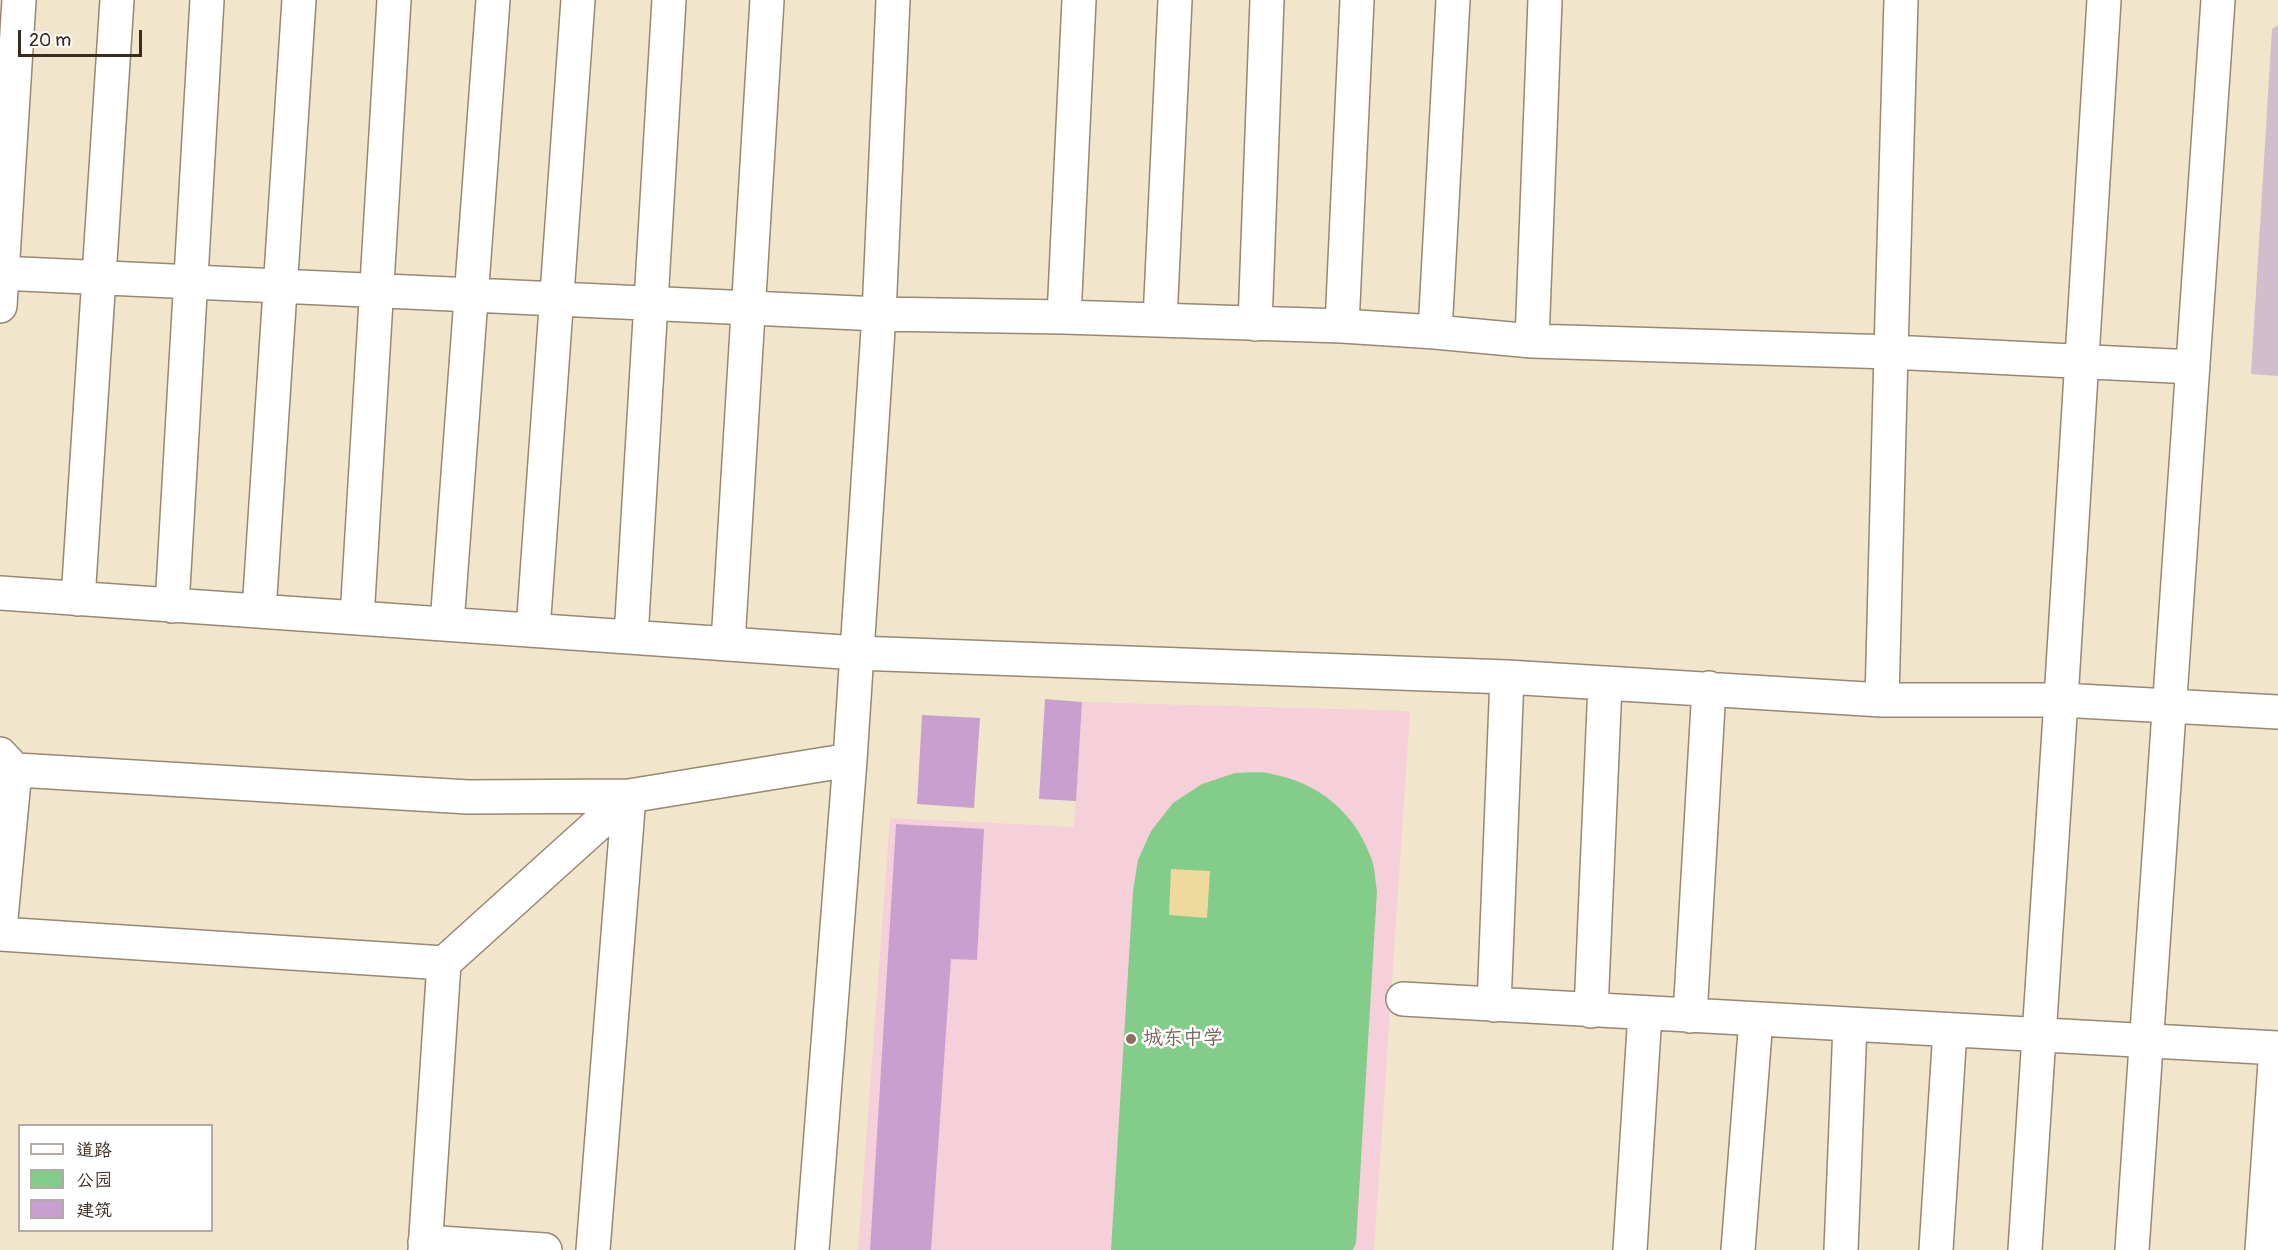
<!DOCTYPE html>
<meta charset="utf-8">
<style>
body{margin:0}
#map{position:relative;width:2278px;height:1250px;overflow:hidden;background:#f1e6cb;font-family:Pangolin,"LXGW WenKai TC",sans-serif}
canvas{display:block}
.legend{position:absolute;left:18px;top:1124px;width:195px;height:108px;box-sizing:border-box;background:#fff;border:2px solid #b1aaa5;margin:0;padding:8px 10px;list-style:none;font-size:18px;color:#3b2a1e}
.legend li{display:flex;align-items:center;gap:12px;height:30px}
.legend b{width:30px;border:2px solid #b1aaa5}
.scale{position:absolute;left:18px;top:30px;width:124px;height:27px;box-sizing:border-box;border:3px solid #3b2a1e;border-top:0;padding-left:8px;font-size:18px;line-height:21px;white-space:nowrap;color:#3b2a1e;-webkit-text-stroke:4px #fff;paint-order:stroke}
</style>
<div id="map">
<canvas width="2278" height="1250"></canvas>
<ul class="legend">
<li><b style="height:8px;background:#fff"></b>道路</li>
<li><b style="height:16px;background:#83cc89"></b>公园</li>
<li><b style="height:16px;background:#c89fcf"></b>建筑</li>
</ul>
<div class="scale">20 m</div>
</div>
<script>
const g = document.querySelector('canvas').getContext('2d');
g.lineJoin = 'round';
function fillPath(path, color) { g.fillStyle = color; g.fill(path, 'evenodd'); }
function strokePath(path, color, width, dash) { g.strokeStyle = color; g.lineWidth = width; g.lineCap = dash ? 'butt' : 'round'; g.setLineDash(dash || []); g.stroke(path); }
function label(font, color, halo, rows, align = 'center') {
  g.font = font + ' Pangolin,"LXGW WenKai TC",sans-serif'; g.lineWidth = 5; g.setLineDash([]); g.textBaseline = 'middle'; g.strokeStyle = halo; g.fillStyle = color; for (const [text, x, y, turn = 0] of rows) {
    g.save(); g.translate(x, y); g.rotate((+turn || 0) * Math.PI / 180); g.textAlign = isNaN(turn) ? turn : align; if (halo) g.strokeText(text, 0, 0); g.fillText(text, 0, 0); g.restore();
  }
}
fillPath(new Path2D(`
 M1082,702L1410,711L1374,1250H858L890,818L1074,827Z`), '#f5cfd9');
fillPath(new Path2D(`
 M2278,25V376L2251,374L2272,29Z`), '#d1bdcb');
fillPath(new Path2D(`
 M1235,773C1247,773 1260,771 1272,774C1318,783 1353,811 1370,855C1375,866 1375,880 1377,891L1356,1243L1353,1250H1111L1133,891L1138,860L1151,831L1173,803L1202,784Z`), '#83cc89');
fillPath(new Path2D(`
 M1171,869L1210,871L1207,918L1169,915Z`), '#eeda9e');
fillPath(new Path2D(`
 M1045,699L1082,702L1076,801L1039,799Z
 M922,715L980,718L974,808L917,804Z
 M896,824L984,829L977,960L951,959L931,1250H870Z`), '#c89fcf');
const minor = new Path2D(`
 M1901,0L1891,352L2193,367
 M0,273L879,314L1064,317L1342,326L1435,332L1532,341L1891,352L1882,700
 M0,306L19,0
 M1064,317L1079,0
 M1160,320L1175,0
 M1255,324L1267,0
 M1342,326L1357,0
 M1435,332L1453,0
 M1532,341L1545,0
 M0,593L857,653L1507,677L1882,700H2061L2278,712
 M78,599L117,0
 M172,606L207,0
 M259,611L299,0
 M357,618L394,0
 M447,624L493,0
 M533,630L578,0
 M631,637L669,0
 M728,643L767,0
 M0,754L15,770L0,929
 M0,769L468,797L629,796
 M0,934L444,963
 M1403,999L2278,1048
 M1494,1005L1507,677
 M1591,1011L1605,684
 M1690,1016L1709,688
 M425,1242L545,1250
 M425,1250L444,963L629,796
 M593,1250L629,796L850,760
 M812,1250L850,760L879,314L893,0
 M1630,1250L1645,1013
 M1738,1250L1756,1019
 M1841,1250L1850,1025
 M1936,1250L1950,1030
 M2025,1250L2061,700L2104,0
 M2132,1250L2218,0
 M2262,1250L2276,1048`);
strokePath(minor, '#968874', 36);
strokePath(minor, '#fff', 33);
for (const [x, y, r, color] of [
 [1131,1039,6,"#8d6e63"]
]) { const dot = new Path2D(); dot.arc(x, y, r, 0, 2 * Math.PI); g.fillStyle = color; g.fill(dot); strokePath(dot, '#fff', 2); }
label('20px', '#785e54', '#fff', [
 ["城东中学",1143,1039]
], 'left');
</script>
